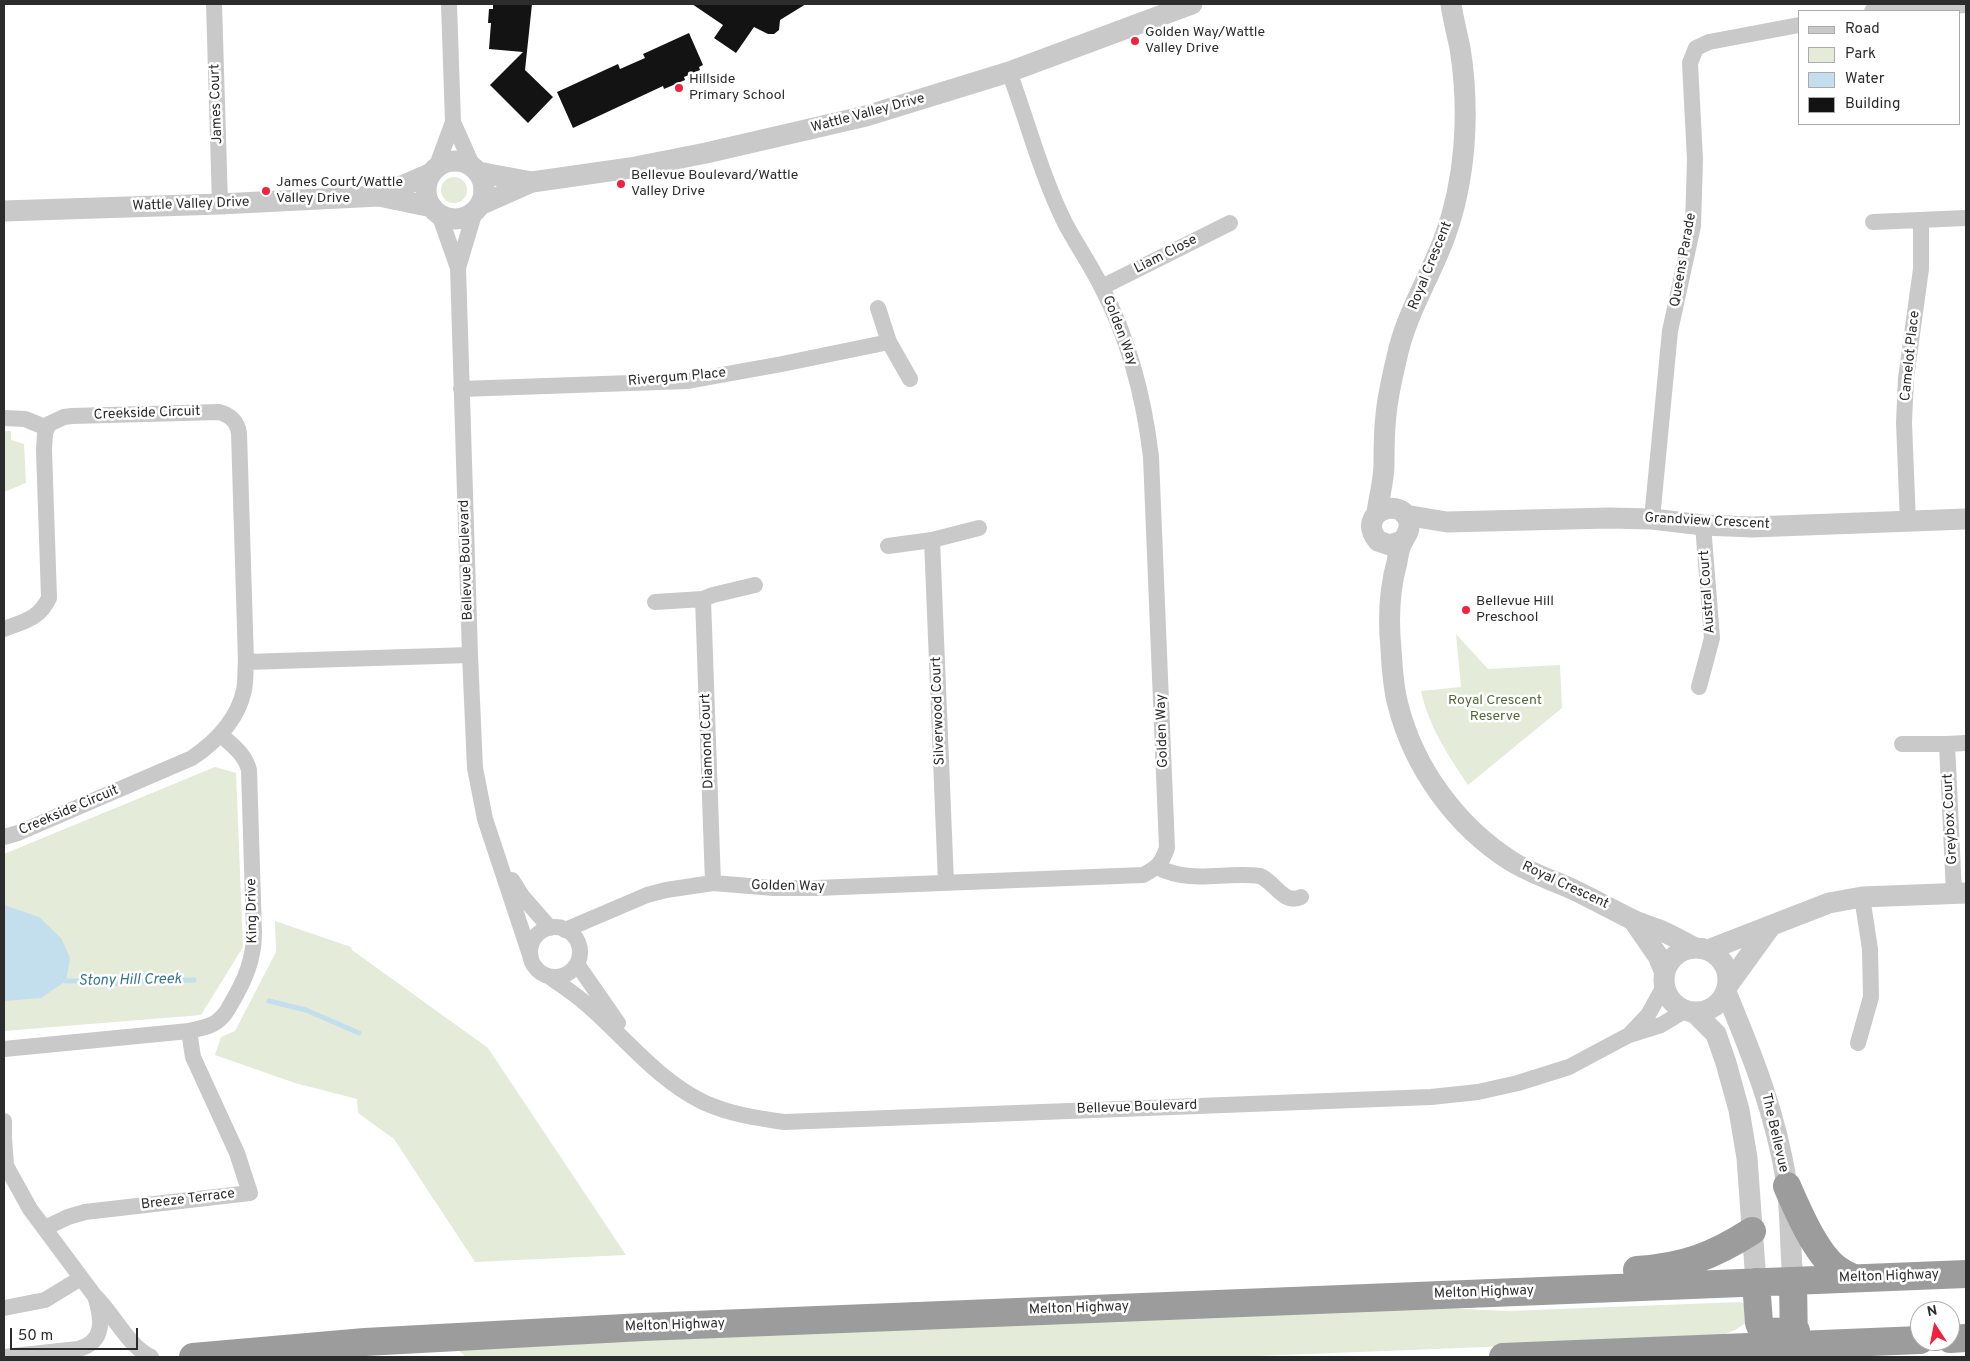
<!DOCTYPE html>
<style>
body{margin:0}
#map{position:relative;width:1970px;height:1361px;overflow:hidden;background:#fff;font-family:Overpass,sans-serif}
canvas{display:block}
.frame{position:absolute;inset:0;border:5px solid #2c2c2c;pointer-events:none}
.legend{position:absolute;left:1798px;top:10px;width:162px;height:115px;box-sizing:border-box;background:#fff;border:1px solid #ababab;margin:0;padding:6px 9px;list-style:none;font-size:15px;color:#2c2c2c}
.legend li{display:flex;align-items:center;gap:10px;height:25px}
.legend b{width:25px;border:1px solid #ababab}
.north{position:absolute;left:1910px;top:1301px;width:50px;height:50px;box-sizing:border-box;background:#fff;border:1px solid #ababab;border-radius:50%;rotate:349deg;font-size:14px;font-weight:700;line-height:20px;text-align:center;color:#2c2c2c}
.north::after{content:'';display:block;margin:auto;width:18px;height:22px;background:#ef223f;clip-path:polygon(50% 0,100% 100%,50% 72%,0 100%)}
.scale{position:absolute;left:10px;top:1328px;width:128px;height:22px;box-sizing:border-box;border:2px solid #2c2c2c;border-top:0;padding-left:6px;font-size:15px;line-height:18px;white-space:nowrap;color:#2c2c2c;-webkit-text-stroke:4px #fff;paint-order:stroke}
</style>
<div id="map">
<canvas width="1970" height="1361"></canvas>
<div class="frame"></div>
<ul class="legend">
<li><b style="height:6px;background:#c9c9c9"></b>Road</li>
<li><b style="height:14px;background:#e4ebd8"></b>Park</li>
<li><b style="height:14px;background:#c3dfed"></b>Water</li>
<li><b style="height:14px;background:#131313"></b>Building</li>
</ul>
<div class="north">N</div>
<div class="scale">50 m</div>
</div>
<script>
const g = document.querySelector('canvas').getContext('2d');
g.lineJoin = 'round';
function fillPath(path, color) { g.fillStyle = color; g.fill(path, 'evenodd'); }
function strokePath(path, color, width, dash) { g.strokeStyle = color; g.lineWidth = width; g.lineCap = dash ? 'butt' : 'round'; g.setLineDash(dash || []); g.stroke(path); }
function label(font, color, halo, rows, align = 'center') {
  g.font = font + ' Overpass,sans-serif'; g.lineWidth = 5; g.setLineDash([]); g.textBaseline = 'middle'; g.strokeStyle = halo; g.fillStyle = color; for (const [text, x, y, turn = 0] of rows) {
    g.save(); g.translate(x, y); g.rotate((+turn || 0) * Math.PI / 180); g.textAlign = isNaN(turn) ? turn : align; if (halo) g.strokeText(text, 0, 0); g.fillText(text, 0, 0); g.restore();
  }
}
fillPath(new Path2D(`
 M441 190a13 13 0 1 1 26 0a13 13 0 1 1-26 0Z
 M4,431H11V440L24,444L26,483L4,492Z
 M1456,634L1488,669L1560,665L1562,708L1468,785C1448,755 1429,727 1421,691L1461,687Z
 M215,767L236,773L243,947L201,1015L4,1031V854Z
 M275,921L351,947L352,950L488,1048L626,1255L475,1262L394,1139L358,1113L357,1099L295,1083L215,1055L221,1037L235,1031L276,952Z
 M1740,1302L1745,1304L1749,1321L1735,1330L1714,1338L1232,1357H466L458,1350L463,1348L1441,1308L1508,1311Z`), '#e4ebd8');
fillPath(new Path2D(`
 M4,905L39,917L61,938L70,958L66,981L41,998L4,1001Z`), '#c3dfed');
strokePath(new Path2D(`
 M66,981H89L109,984L139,981L194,980
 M269,1001L306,1010L359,1033`), '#c3dfed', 5);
fillPath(new Path2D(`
 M493,4H532L525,70L553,97L528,123L490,85L523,52L489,49L491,23H488L489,9H493Z
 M692,4H806L780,20L779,30L774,34H768L754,27L736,53L714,38L723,25Z
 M689,33L703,65L699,67L700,70L684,77L685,80L664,89L663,86L573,128L557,92L618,64L620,69L645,58L643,54Z`), '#131313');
strokePath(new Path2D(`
 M214,4L220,204
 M449,4L453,122L473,167
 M1872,11L1966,5
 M436,168L453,122
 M475,211L458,268L470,655L475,768L485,819L530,955
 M439,214L458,268
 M1873,222L1966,218
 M1102,287L1230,223
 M889,342L910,379
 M461,389L688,381L782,364L889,342L878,308
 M4,418L25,419L47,428
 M1652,519L1670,331L1693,226L1695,160L1690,63L1696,48L1709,42L1799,25
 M1908,522L1904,423L1906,378L1921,269V221
 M932,540L979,528
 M888,546L932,540L946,883
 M703,599L713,595L755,585
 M655,602L703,599L713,883
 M4,629C25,621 39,619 49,598L44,450L45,433L49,424L64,417L72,416L219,412C230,415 237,421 239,433L246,662C245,671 246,681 244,690C238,719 217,741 192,758L18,833L4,837
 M246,662L470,655
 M1699,687L1712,638L1703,525
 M1902,744H1947L1954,893
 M1947,744L1966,743
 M1157,867C1193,885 1223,871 1260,876C1275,882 1283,905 1301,897
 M512,880L522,896L550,928
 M530 952a25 25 0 1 1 50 0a25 25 0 1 1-50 0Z
 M565,930L647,895L666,890L713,883L774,888H816L1143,875C1157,868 1162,863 1167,848L1151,457C1144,398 1129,339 1101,286C1090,264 1076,244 1065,223C1041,175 1028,122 1009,72
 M577,964L618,1023
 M550,977C561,985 573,993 584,1002C623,1035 656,1079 703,1102C729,1114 756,1118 784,1122L1431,1097L1478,1092L1518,1083L1569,1067L1629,1035L1661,1025L1686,1010
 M1630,1034L1648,1015L1664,986
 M1858,1043L1871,997L1870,949L1862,897
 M4,1049L189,1031C200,1028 213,1027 221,1018C226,1014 229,1007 232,1002C245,980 254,959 254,933L249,770C245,754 232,745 221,735
 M4,1121V1136
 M4,1138L6,1165
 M4,1162L30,1209L94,1295C114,1314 127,1345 151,1357
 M45,1228L68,1217L85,1212L250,1193L237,1153L193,1057L189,1031
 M4,1308L45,1300L81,1278
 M4,1357L78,1349C106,1342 102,1318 95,1296`), '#c9c9c9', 16);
strokePath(new Path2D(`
 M426 190a29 29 0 1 1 58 0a29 29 0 1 1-58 0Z
 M478,172L532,182
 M379,196L432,173
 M480,205L532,182L630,168L706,153L866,116L1009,72L1192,4
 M4,211L220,204L379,196L432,207
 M1377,513C1379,497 1384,480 1384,464C1384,447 1384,432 1386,415C1388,392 1394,370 1399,348C1409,310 1430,276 1444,239C1466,180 1470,111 1460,48C1457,33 1453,19 1451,4
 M1405,515L1447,522L1609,518L1652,519L1703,525L1752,527L1966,519
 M1402,541L1390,545L1378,541C1354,512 1404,494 1409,523C1410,531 1406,535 1403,541C1399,547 1398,556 1397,562C1389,591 1388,619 1391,649C1392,667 1393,687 1398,705C1414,768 1456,826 1511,861C1530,873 1552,880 1572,889C1593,899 1613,910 1633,920C1642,924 1652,927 1662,931C1673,936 1684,942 1695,948
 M1633,920L1658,956L1665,973
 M1664 980a32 32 0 1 1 64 0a32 32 0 1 1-64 0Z
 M1708,950L1829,903L1862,897L1966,893
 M1728,985L1770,927
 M1726,992C1753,1057 1776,1114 1787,1185C1791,1217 1790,1249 1793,1281
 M1694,1012L1716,1034L1726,1063L1739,1110L1747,1158L1756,1282`), '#c9c9c9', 21);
strokePath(new Path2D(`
 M1787,1186C1798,1211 1817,1257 1840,1271C1844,1274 1849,1276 1854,1278
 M1637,1270C1684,1267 1713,1256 1752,1231
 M1793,1281L1794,1346
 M1756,1282L1759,1323L1762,1330L1767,1332L1796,1331
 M1950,1339L1966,1338
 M193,1357L365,1342L643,1327L1966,1274
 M1503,1357L1920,1340`), '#9c9c9c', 28);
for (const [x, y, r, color] of [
 [1135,41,5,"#ef223f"],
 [679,88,5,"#ef223f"],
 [621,184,5,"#ef223f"],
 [266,191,5,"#ef223f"],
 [1466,610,5,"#ef223f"]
]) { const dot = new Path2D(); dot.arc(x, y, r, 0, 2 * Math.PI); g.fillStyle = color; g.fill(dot); strokePath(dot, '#fff', 2); }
label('14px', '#2c2c2c', '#fff', [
 ["Golden Way/Wattle",1145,33],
 ["Valley Drive",1145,49],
 ["Hillside",689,80],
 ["Primary School",689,96],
 ["Bellevue Boulevard/Wattle",631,176],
 ["Valley Drive",631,192],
 ["James Court/Wattle",276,183],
 ["Valley Drive",276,199],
 ["Bellevue Hill",1476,602],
 ["Preschool",1476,618]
], 'left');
label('14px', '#2c2c2c', '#fff', [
 ["James Court",217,104,-92],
 ["Wattle Valley Drive",868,114,-15],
 ["Wattle Valley Drive",191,205,-2],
 ["Liam Close",1166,255,-27],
 ["Queens Parade",1684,260,-80],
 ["Royal Crescent",1431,266,-68],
 ["Golden Way",1119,331,69],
 ["Camelot Place",1911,356,-84],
 ["Rivergum Place",677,378,-5],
 ["Creekside Circuit",147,414,-2],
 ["Grandview Crescent",1707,522,3],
 ["Bellevue Boulevard",467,560,-92],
 ["Austral Court",1708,592,-94],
 ["Silverwood Court",939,711,-92],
 ["Golden Way",1163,731,-92],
 ["Diamond Court",708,741,-92],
 ["Creekside Circuit",69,811,-23],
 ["Greybox Court",1951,819,-93],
 ["Royal Crescent",1565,886,25],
 ["Golden Way",788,887,1],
 ["King Drive",253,911,-91],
 ["Bellevue Boulevard",1137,1108,-2],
 ["The Bellevue",1774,1133,77],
 ["Breeze Terrace",188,1200,-7],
 ["Melton Highway",1889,1277,-2],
 ["Melton Highway",1484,1293,-2],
 ["Melton Highway",1079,1309,-2],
 ["Melton Highway",675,1326,-2]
]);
label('14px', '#526a37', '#fff', [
 ["Royal Crescent",1495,701],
 ["Reserve",1495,717]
]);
label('italic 15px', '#367592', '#fff', [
 ["Stony Hill Creek",130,981,-1]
]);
</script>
